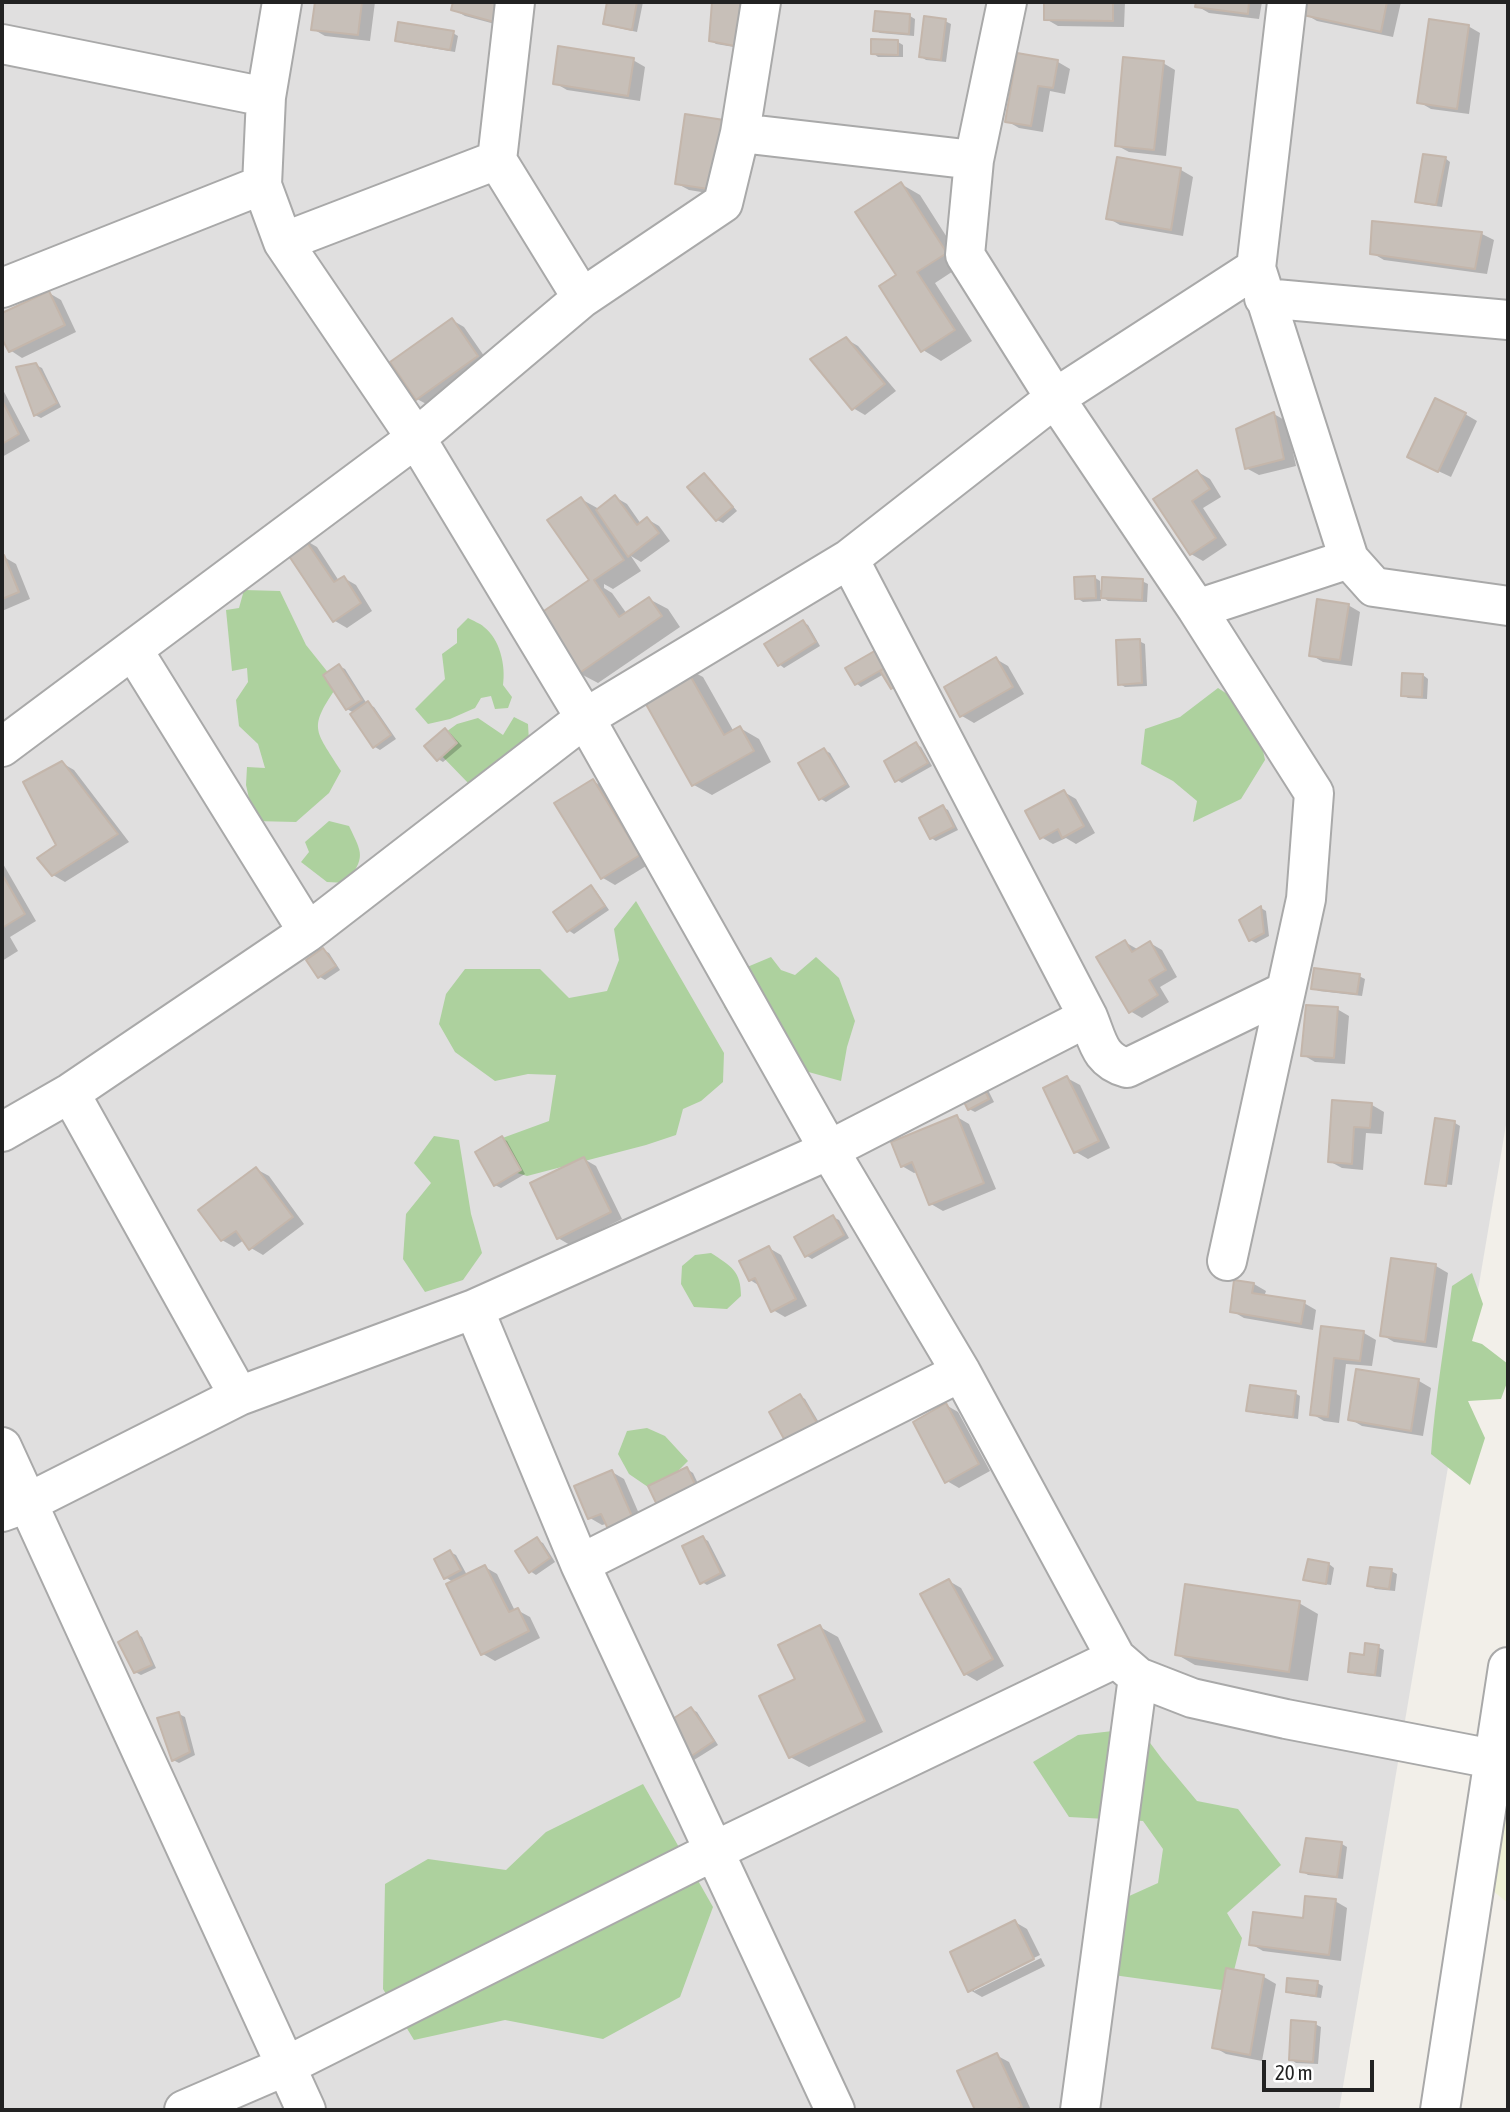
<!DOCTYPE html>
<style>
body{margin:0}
#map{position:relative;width:1510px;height:2112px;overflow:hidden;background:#f2efe9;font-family:"Asap Condensed",sans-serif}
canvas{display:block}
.frame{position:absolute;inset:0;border:4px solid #222;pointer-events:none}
.scale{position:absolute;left:1262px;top:2060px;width:112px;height:32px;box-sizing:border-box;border:4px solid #222;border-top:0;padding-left:9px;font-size:21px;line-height:24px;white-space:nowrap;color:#222;-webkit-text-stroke:5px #fff;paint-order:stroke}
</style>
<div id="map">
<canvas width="1510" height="2112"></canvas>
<div class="frame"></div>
<div class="scale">20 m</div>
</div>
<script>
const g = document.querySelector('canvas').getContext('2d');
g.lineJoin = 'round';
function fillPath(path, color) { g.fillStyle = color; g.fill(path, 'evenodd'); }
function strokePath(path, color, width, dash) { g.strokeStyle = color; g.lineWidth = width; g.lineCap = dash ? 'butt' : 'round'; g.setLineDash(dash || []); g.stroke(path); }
fillPath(new Path2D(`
 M2,2H1508V1113L1339,2110H2Z`), '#e0dfdf');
fillPath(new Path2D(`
 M1508,1799V1903L1493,1891Z`), '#eef0d5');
fillPath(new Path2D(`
 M244,590L280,591L306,645L338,685C308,729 314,728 341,771L329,793L296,822L254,821L246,785L247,767L265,768L258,744L239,726L236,700L248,682L247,668L232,671L226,610L239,608Z
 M468,618C473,621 480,623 484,627C500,639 506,666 503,685L512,697L508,708L495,709L491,696L481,698L475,708L450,719L428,724L415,709L445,679L442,654L457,643V629Z
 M1218,688L1255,712L1265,760L1241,799L1193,822L1197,801L1173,781L1141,764L1145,729L1180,717Z
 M514,717L528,724L530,759L471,786L439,753V737L457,724L478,718L503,735Z
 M329,821L349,826C363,855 365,856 347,883L327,882L301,862L309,852L305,842Z
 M636,901L724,1053L723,1082L701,1101L683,1109L676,1135L646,1145L527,1176L501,1168L497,1140L549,1121L556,1075L528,1074L495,1081L455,1052L439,1024L446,994L465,969H540L569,998L607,991L619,960L614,929Z
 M771,957L781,970L795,975L816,957L839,978L855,1021L847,1047L841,1081L758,1058L724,1007L721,978Z
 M434,1136L459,1140L471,1214L482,1253L463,1280L425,1292L403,1259L406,1214L431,1183L414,1163Z
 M711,1253C731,1266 741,1271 741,1296L727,1309L694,1307L681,1284L682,1266L695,1255Z
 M1472,1273L1483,1304L1472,1341L1482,1344L1508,1364V1380L1501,1399L1468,1401L1485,1438L1470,1485L1431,1454C1435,1398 1445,1342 1452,1286Z
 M647,1428L665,1436L688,1461L672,1477L648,1487L629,1474L618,1454L627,1431Z
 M1139,1728L1162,1759L1197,1801L1238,1809L1281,1865L1227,1913L1242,1938L1229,1991L1106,1974L1127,1897L1158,1883L1163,1849L1143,1821L1069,1817L1033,1762L1078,1735Z
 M643,1784L713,1907L680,1997L603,2039L505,2020L414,2040L383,1989L385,1884L428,1859L506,1870L546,1832Z`), '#add19e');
fillPath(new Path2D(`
 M316,2H375L370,41L325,36L313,29Z
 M455,2H513L506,27L465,16L453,9Z
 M609,2H643L637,32L610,26L605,23Z
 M714,2L740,4L746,7L740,48L716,44L711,40Z
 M1046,2H1125L1124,27L1058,26L1046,19Z
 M1197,2H1262L1259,19L1209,13L1197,6Z
 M1307,2H1401L1393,37L1317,21L1305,14Z
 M910,16L915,19L914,36L880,33L875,30Z
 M945,21L951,24L946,62L926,60L920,56Z
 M1468,26L1480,33L1469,114L1431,109L1419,102Z
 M453,33L458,36L455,52L402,43L397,40Z
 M898,42L903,45V57H878L873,53Z
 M633,60L645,67L640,101L567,90L555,83Z
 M1058,62L1070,69L1065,94L1050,91L1043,132L1019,128L1007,121Z
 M1163,63L1175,70L1166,156L1129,152L1116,145Z
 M686,116L726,196L689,190L676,183Z
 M1445,158L1450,162L1442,207L1423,204L1417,201Z
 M1118,159L1181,170L1193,177L1183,236L1120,225L1108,218Z
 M901,184L920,195L964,264L935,283L972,341L941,361L923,350L898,275Z
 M1482,234L1494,240L1487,274L1384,260L1372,253Z
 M49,293L61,300L76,332L22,358L10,350L2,335V315Z
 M452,320L464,327L489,363L430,406L417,399Z
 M846,339L858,346L896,391L865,415L853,408Z
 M36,365L42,368L61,407L41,418L35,415Z
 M2,388L30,441L2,457Z
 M1274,414L1286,421L1296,466L1259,475L1246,468Z
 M1465,414L1477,421L1451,477L1421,463Z
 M1198,472L1210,479L1221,497L1203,508L1227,545L1203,561L1191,554L1155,500Z
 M704,475L709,478L737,511L723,523L717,520L690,487Z
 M615,497L627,504L641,524L647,519L659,526L670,541L641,562L631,556L641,571L613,589L604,584V588L612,593L627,614L649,599L668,609L680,627L598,683L579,673L591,580L581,499L599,509Z
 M305,540L317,547L339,581L344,578L356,585L372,611L347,628L335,621Z
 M4,557L16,564L30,599L2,611V558Z
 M1094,577L1100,581V590L1142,581L1148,584L1147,602L1108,601L1101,596V601L1083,602L1077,598Z
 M1348,605L1360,612L1352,666L1323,662L1311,655Z
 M803,622L808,625L820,646L784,668L779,664Z
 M1139,641L1145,644L1147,686L1125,687L1120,684Z
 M996,659L1008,666L1024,694L974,723L962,716L946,688Z
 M339,666L345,669L367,704L374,707L396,739L380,750L375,747L354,713L347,709Z
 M901,666L897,691L892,688L884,674L861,687L856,683L848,668Z
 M684,667L703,677L734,732L740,728L759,739L771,762L712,795L694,785Z
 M1423,675L1428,679L1427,699L1408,698L1403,695Z
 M445,730L451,734L462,746L443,762L438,759Z
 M916,744L921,747L932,766L902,783L897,780Z
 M824,750L830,753L850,787L826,802L821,799Z
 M62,763L74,770L129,842L65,882L53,875L59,846Z
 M593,781L605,788L651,863L615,885L603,878L557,804Z
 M1064,792L1076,799L1095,833L1076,844L1066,838L1053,844L1041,837Z
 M943,807L948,810L958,830L936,841L931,838Z
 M2,862L36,921L10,937L18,951L2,961Z
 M591,887L596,891L609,910L574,934L568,930Z
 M1261,908L1266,911L1269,936L1256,943L1250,940Z
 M1125,942L1137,949L1150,943L1162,950L1177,977L1160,987L1169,1002L1142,1018L1130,1011Z
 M323,950L329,953L340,970L325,980L320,977L308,961Z
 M1359,976L1365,979L1362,996L1319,991L1313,988Z
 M1337,1009L1349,1016L1345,1064L1315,1062L1303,1055Z
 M1067,1078L1080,1085L1110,1148L1088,1159L1076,1152Z
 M985,1084L994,1102L975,1112L969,1109Z
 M1333,1102L1372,1105L1384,1112L1382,1134L1366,1133L1363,1170L1342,1168L1329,1161Z
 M957,1117L969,1124L996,1189L943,1211L931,1204L917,1172L914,1173L902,1166Z
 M1455,1123L1460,1126L1452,1185L1431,1183V1185L1427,1183Z
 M502,1138L507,1141L525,1174L501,1188L495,1185Z
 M584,1159L596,1166L622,1219L570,1245L558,1238Z
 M256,1169L269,1176L304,1224L263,1255L251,1248L244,1240L234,1247L222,1240Z
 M833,1217L839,1220L849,1238L812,1259L807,1256Z
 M769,1248L781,1255L807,1306L785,1317L773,1310L760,1286L750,1280Z
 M1393,1260L1436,1266L1448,1273L1437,1348L1394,1342L1382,1335Z
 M1254,1284L1266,1291L1264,1297L1304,1303L1316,1310L1313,1330L1244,1318L1232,1311Z
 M1322,1328L1364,1333L1376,1340L1372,1366L1346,1364L1339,1423L1324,1421L1312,1414Z
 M1419,1381L1431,1388L1423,1436L1362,1426L1350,1419Z
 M1295,1393L1300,1396L1298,1419L1254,1413L1248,1410Z
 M800,1396L805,1399L824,1431L795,1448Z
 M946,1405L958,1412L990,1471L959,1488L947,1481Z
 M687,1469L693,1473L702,1492L650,1487Z
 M612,1472L624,1479L640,1516L602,1525L590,1518Z
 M703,1538L708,1541L726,1576L707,1585L702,1582Z
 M537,1540L543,1543L555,1562L536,1575L530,1571Z
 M450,1552L456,1555L467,1575L485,1567L497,1574L515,1611L517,1610L530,1617L540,1638L495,1661L483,1654L453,1582L445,1577Z
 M1329,1564L1334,1568L1331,1585L1311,1582L1305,1579Z
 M1391,1571L1397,1574L1395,1591L1375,1589L1369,1585Z
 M949,1581L961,1588L1004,1666L977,1681L965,1674Z
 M1299,1603L1318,1614L1308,1681L1195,1665L1176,1654Z
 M820,1627L838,1637L883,1732L809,1767L790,1757L797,1680Z
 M136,1633L142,1637L156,1668L141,1675L135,1672Z
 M1378,1647L1384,1650L1381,1677L1355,1674L1349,1671Z
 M691,1709L697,1712L718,1745L694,1760L688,1757Z
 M179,1714L185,1717L195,1755L179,1763L173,1760Z
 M1342,1844L1347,1847L1343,1879L1308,1875L1302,1871Z
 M1335,1901L1347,1908L1341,1961L1263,1951L1251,1944L1304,1920Z
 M1015,1922L1027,1929L1040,1955L974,1987V1991L1041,1958L1045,1966L982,1997L970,1990Z
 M1228,1970L1264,1977L1276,1984L1262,2061L1226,2054L1214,2047Z
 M1317,1983L1323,1986L1321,1998L1293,1994L1287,1991Z
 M1315,2024L1321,2027L1318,2064L1296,2063L1291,2059Z
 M996,2055L1009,2062L1031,2110H977L960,2072Z`), '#0003');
const building = new Path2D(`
 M315,2H362L358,35L311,30Z
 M453,2H500L494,22L451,10Z
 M607,2H637L632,30L603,24Z
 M712,2H741L735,46L709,41Z
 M1044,2H1113V21L1044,20Z
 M1196,2H1249L1248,14L1195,7Z
 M1305,2H1387L1381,32L1303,15Z
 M875,11L910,14L909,34L873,31Z
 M924,16L946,19L941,60L919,57Z
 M1429,19L1469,25L1457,109L1417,103Z
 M398,22L454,31L450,50L395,41Z
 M871,39L898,40V55L871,54Z
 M558,46L634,58L628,96L553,84Z
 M1017,53L1058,60L1053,88L1038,86L1031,126L1005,122Z
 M1123,57L1164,61L1154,150L1115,146Z
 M685,114L724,120L715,190L675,184Z
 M1423,154L1446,157L1436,205L1415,202Z
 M1117,157L1181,168L1171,230L1106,219Z
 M901,182L947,253L917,272L955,330L921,352L879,286L896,275L855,212Z
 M1372,221L1482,232L1475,269L1370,254Z
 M49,291L65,325L9,352L2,339V313Z
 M452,318L478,356L416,400L390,362Z
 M846,337L885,384L852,410L810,359Z
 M36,363L57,403L34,416L16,367Z
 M1435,398L1466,413L1438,472L1407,457Z
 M2,400L19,434L2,444Z
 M1274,412L1284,459L1245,469L1236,429Z
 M1197,470L1210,489L1192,501L1216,538L1190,555L1153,499Z
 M704,473L733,507L716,521L687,487Z
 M615,495L637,525L647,517L659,533L628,557L596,510Z
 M581,497L624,560L594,580L619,617L649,597L662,616L578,674L538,615L589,580L547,520Z
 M304,538L334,582L344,576L361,603L333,622L285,550Z
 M4,555L19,592L2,599V556Z
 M1095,576L1096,598L1075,599L1074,577Z
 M1102,577L1143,579L1142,600L1101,598Z
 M1317,599L1349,604L1340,660L1309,656Z
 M803,620L816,642L778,666L764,644Z
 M1140,639L1142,683L1118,685L1116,640Z
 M878,649L888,666L855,685L845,668Z
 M996,657L1013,687L960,717L944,687Z
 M895,661L907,680L891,689L880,671Z
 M339,664L362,700L346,710L323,675Z
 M684,665L724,735L740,726L754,751L692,786L638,690Z
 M1402,673L1423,674L1422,697L1401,696Z
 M368,701L391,735L373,748L350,714Z
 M445,728L457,743L437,761L424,746Z
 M916,742L928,763L895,782L884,761Z
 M824,748L846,784L819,800L798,763Z
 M62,761L118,834L52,876L37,858L56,845L23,782Z
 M593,779L640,855L601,879L554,803Z
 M1064,790L1084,826L1062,838L1058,829L1040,839L1025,811Z
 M943,805L954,827L930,839L919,818Z
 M2,874L25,914L2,928Z
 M591,885L605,906L567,932L553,912Z
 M1261,906L1264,933L1249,941L1239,920Z
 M1125,940L1132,952L1150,941L1166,970L1149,980L1158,995L1129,1013L1096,957Z
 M323,948L336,966L318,978L306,960Z
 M1314,968L1360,974L1357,994L1311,989Z
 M1306,1005L1338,1007L1334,1058L1301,1056Z
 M1067,1076L1099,1141L1074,1153L1043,1088Z
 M979,1079L989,1099L968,1110L958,1090Z
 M1332,1100L1372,1103L1370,1128L1354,1127L1352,1164L1328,1162Z
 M957,1115L984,1183L929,1205L912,1162L901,1167L891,1142Z
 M1435,1118L1455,1121L1446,1186L1425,1184Z
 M502,1136L521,1170L494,1186L475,1152Z
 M584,1157L611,1212L557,1239L530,1183Z
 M256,1167L293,1217L249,1250L236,1231L221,1241L198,1210Z
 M833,1215L844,1235L805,1257L794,1237Z
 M769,1246L796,1299L771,1312L755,1278L749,1281L739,1261Z
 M1391,1258L1436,1264L1425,1342L1380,1336Z
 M1234,1280L1254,1283L1252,1293L1305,1301L1301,1324L1230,1312Z
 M1321,1326L1364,1331L1360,1361L1334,1358L1328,1417L1310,1415Z
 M1356,1369L1419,1379L1411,1431L1348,1420Z
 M1250,1385L1296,1391L1293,1417L1246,1411Z
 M800,1394L820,1428L788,1446L769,1412Z
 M946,1403L979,1464L945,1483L913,1422Z
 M687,1467L697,1489L658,1507L648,1486Z
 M612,1470L634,1521L609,1531L601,1514L588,1519L574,1486Z
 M703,1536L721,1573L700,1584L682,1546Z
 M537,1537L550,1558L529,1573L515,1551Z
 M450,1550L461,1570L444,1579L434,1559Z
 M1308,1559L1329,1563L1326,1584L1303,1580Z
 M485,1565L509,1612L518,1608L529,1631L481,1655L446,1584Z
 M1370,1567L1392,1569L1389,1589L1367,1586Z
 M949,1579L993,1659L964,1675L920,1594Z
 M1185,1584L1300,1601L1289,1672L1175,1655Z
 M820,1625L865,1721L789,1758L759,1696L795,1679L778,1645Z
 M137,1631L152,1665L134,1673L118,1642Z
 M1365,1643L1379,1645L1375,1675L1348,1672L1350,1653L1364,1655Z
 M691,1707L714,1741L687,1759L665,1724Z
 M179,1712L190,1752L172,1761L157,1718Z
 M1306,1838L1342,1842L1337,1877L1300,1872Z
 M1305,1896L1336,1899L1329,1955L1249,1945L1253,1912L1303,1918Z
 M1015,1920L1034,1959L968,1992L950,1952Z
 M1226,1968L1264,1975L1250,2055L1212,2048Z
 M1287,1978L1318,1981L1316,1996L1286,1992Z
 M1291,2020L1316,2022L1313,2062L1289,2060Z
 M997,2053L1022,2107L1014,2110H975L957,2071Z`);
fillPath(building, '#c7bfb8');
strokePath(building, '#c4b6ab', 2);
const minor = new Path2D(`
 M282,2L266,97L262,185L283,242L416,438L585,718L829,1150L961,1372L1116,1658L1138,1677L1192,1698L1286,1719L1493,1759
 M515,2L497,160L582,298
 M1007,2L974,160L965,255L1055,398L1197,609L1314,793L1306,899L1227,1261
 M1287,2L1256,268L1349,559L1374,587L1508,606
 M2,44L266,97
 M740,133L974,160
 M283,242L497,160
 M2,288L262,185
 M1264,298L1508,320
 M849,559L1088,1017C1098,1041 1099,1060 1127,1068L1286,991
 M1197,609L1349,559
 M133,650L308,932
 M2,747L416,438L582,298L723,203L740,133L761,2
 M70,1093L239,1396
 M2,1132L70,1093L308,932L585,718L849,559L1055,398L1256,268
 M474,1309L580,1564L835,2110
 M2,1447L306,2110
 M2,1512L27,1503L239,1396L474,1309L829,1150L1088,1017
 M580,1564L961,1372
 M184,2110L286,2066L714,1851L1116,1658
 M1080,2110L1138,1677
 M1440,2110L1508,1667`);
strokePath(minor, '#a9a9a9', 42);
strokePath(minor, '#fff', 38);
</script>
